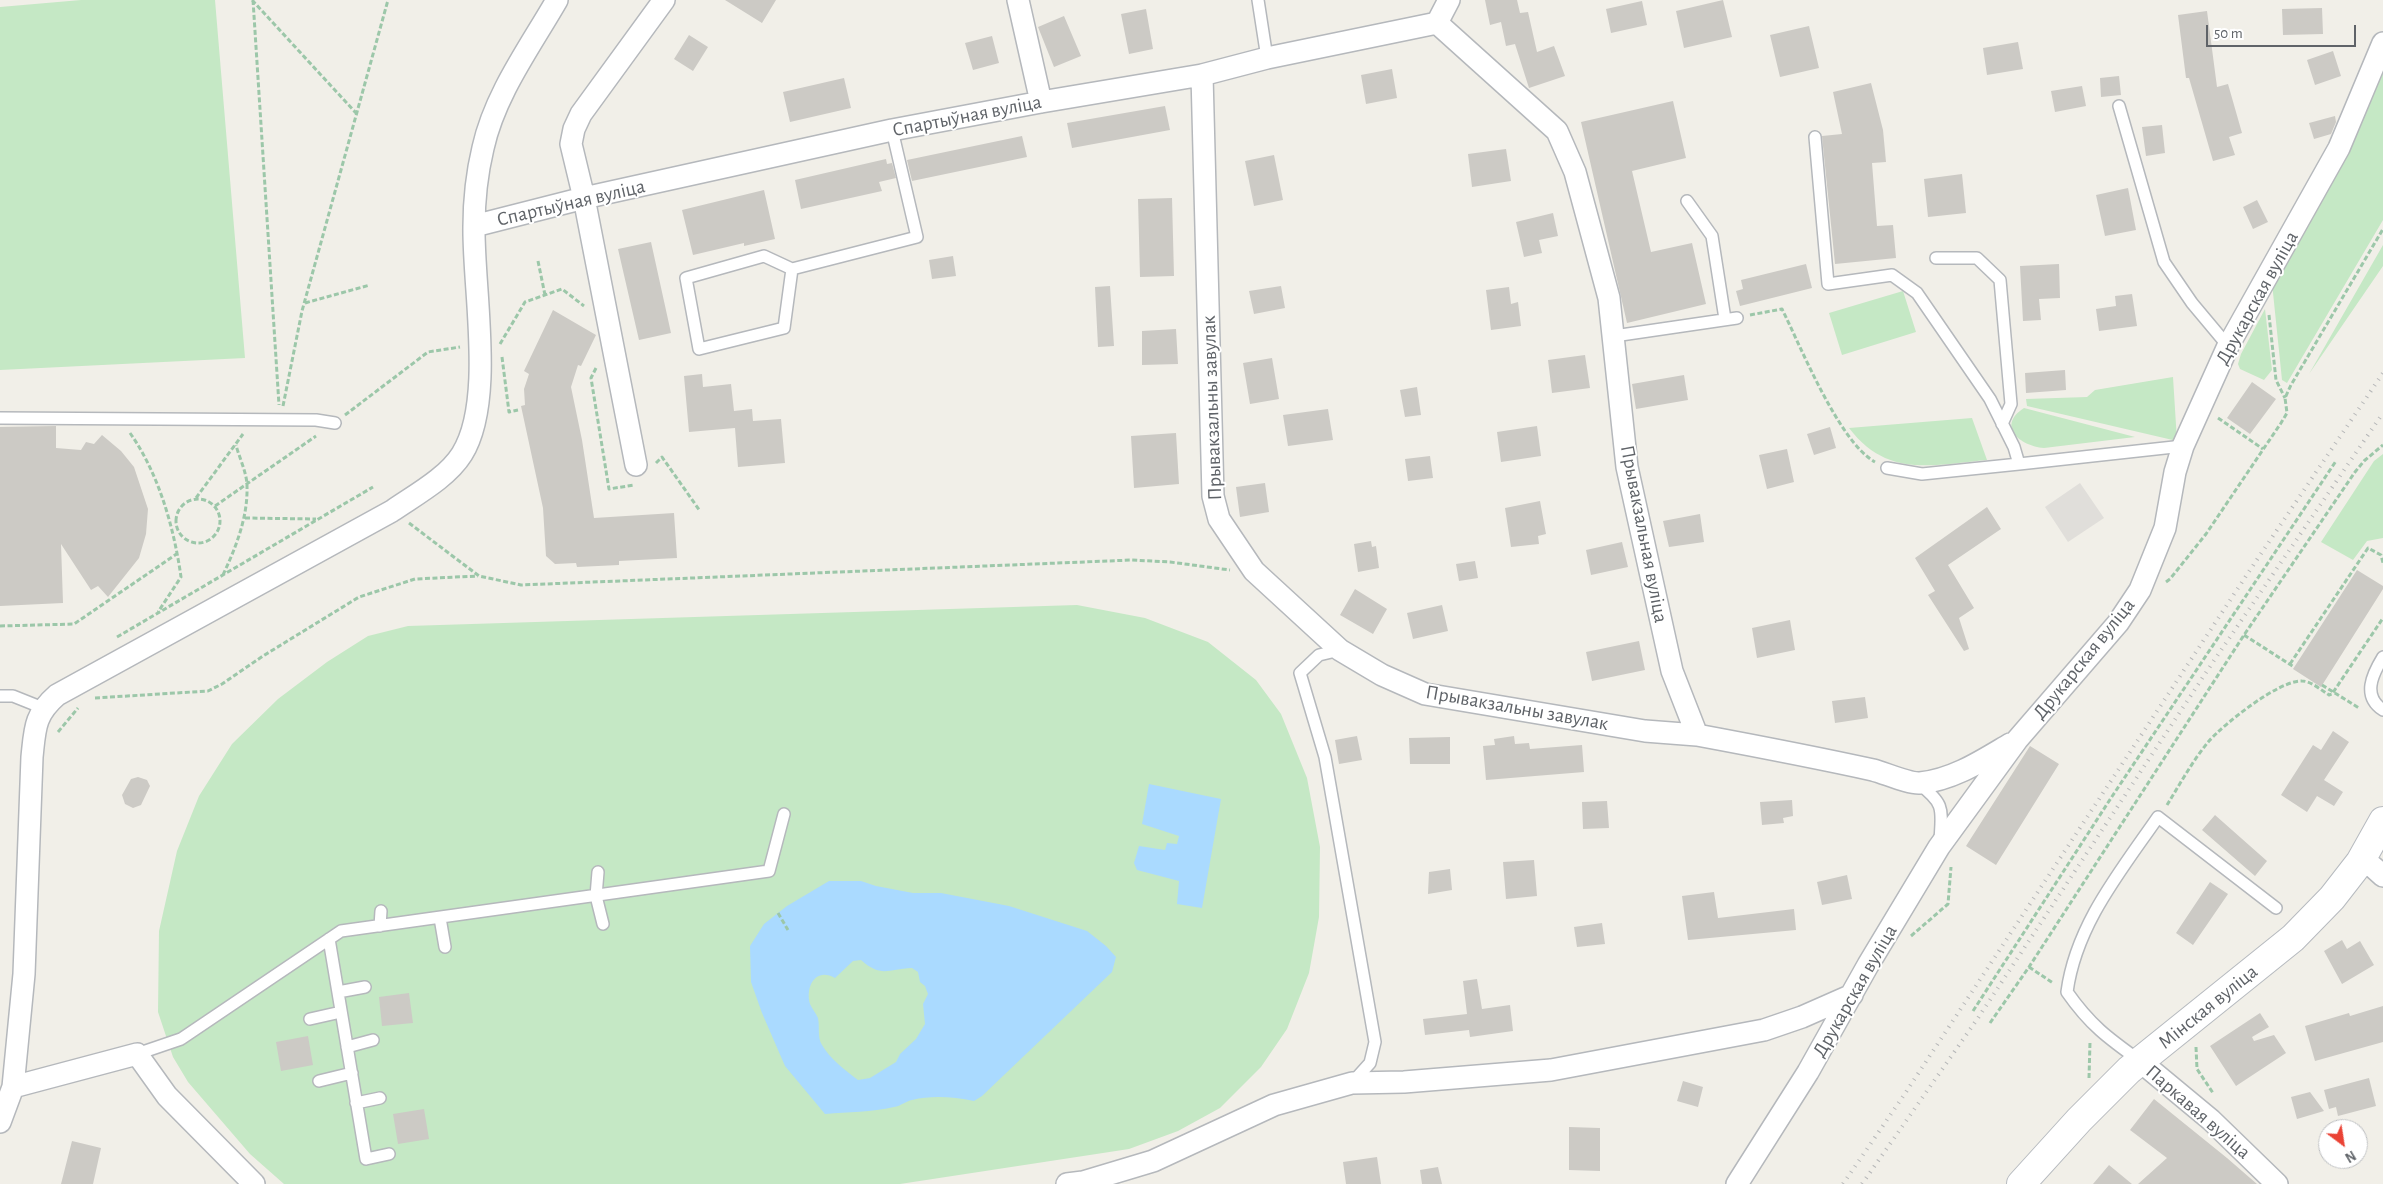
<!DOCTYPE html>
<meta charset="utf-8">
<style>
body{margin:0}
#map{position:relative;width:2383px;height:1184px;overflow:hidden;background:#f1efe8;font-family:"Alegreya Sans",sans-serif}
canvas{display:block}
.north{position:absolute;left:2318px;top:1119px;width:50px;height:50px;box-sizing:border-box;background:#fff;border:1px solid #bfc1c3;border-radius:50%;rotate:149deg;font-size:14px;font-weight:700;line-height:20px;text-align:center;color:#5f6368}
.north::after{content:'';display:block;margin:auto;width:18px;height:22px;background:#ea4335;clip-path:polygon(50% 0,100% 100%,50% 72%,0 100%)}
.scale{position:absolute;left:2206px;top:25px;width:150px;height:22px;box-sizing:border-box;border:2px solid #5f6368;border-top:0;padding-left:6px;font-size:15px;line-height:18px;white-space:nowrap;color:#5f6368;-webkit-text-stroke:4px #fff;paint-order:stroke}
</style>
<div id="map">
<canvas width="2383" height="1184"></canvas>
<div class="north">N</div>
<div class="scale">50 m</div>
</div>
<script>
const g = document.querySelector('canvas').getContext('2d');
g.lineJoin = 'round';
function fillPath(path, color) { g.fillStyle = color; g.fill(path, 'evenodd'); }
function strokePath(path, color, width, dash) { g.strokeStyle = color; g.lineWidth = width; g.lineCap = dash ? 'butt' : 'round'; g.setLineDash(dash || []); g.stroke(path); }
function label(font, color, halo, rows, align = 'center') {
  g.font = font + ' "Alegreya Sans",sans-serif'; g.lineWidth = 4; g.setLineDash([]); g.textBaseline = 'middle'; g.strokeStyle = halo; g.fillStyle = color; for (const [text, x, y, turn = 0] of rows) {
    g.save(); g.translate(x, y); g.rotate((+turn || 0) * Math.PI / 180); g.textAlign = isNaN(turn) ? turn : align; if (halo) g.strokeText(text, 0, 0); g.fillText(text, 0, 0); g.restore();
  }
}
fillPath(new Path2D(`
 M2080,483L2104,518L2068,542L2045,507Z`), '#e0deda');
fillPath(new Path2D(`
 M81,0H215L245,358L0,370V7Z
 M2383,64V220L2287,383L2282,380L2272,283Z
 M2383,245V266L2309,374Z
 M1903,291L1916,332L1842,355L1829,313Z
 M2265,309L2272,370L2264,380L2240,369L2238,364L2241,354Z
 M2173,377L2177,441L2027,406L2026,399L2087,397L2095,390Z
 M2024,408L2135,437L2044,448C2020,446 1996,426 2024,408Z
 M1972,418L1987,460C1932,465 1887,478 1849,428Z
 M2383,454V538L2367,541L2353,560L2321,542L2374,461Z
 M1077,605L1145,618L1208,642L1256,680L1281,714L1307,778L1320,847L1319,917L1309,973L1287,1029L1261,1067L1220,1108L1178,1131L1129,1149L900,1184H284L250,1154L188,1082L173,1057L158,1012L159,931L177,851L199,796L232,744L278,699L327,662L368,636L408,626Z`), '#c5e8c5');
fillPath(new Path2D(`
 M1149,784L1221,799L1202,908L1177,904L1179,881L1137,870L1134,863L1139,846L1165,850L1167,843L1177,844L1179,836L1142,824Z
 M829,881H861L876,886L913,893H941L1009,906L1087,931L1106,946L1116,957L1112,972L982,1096L974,1101C953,1097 933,1095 912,1100C906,1101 901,1106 894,1107C871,1112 849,1112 825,1114L785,1066L762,1013L751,982L750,946L764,924L787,906ZM861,960C881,978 888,969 912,968L918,972L920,982L925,986L928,994L923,1004L925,1024L916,1039L900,1054L896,1062L870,1078L858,1080C845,1070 830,1059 822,1045C817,1037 820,1027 818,1018C816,1013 812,1009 810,1004C805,986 816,967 835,978L853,961Z`), '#aadaff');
fillPath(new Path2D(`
 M725,0H776L762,23Z
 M1485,0H1517L1520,13L1528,12L1537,52L1554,46L1565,76L1529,88L1515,44L1506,46L1501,22L1490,25Z
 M1723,0L1732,37L1684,48L1676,11Z
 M1642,1L1647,25L1611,33L1606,9Z
 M2322,8L2323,34L2283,35L2282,9Z
 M1146,9L1153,49L1129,54L1121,14Z
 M2207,11L2217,87L2228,84L2242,133L2229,137L2235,155L2213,161L2189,78H2186L2178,15Z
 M1064,16L1081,56L1054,67L1038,27Z
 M1809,26L1819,68L1780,77L1770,35Z
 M689,35L708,47L693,71L674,59Z
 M992,36L999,63L973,70L965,43Z
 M2018,42L2023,69L1987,75L1983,48Z
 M2333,51L2341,76L2315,85L2307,60Z
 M1392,69L1397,98L1366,104L1361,75Z
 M2119,76L2121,95L2101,97L2100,78Z
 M844,78L851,108L790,122L783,92Z
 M1871,83L1883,130L1886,162L1872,163L1877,226L1893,225L1896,258L1835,264L1822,136L1842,134L1833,92Z
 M2082,86L2086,106L2055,112L2051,91Z
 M1673,101L1686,158L1632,171L1651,252L1692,243L1706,304L1627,323L1581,122Z
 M1165,106L1170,130L1072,148L1067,123Z
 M2335,116L2336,122L2331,134L2314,139L2309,123Z
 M2162,125L2165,153L2146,156L2142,127Z
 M1022,136L1027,157L912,181L907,160Z
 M1506,149L1511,181L1472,187L1468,154Z
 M1274,155L1283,200L1254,206L1245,161Z
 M886,159L887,164L892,163L896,178L879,182L882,191L801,209L795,180Z
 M1962,174L1966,213L1928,217L1924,179Z
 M2128,188L2136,230L2105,236L2096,195Z
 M764,190L775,239L744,246V243L693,255L682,210Z
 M1172,198L1174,276L1140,277L1138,199Z
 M2257,200L2268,222L2253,229L2243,207Z
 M1553,213L1558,236L1539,240L1542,253L1524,257L1516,222Z
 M651,242L671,333L639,340L618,249Z
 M953,256L956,276L932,279L929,260Z
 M1806,264L1812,288L1740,306L1736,291L1743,289L1741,280Z
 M2059,264L2060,298L2039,299L2041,320L2023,321L2020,266Z
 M1110,286L1114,346L1098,347L1095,287Z
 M1281,286L1285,308L1254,314L1249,291Z
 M1509,287L1511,304L1518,302L1521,326L1491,330L1486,290Z
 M2132,294L2137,326L2099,331L2096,309L2116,306L2115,296Z
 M553,310L596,335L581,366L578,365L571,387L582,440L594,518L674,513L677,558L619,561V565L577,567L576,563L555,564L546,556L543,508L521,406L525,405L524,389L529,374L524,371Z
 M1176,329L1178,364L1142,365V331Z
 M1585,355L1590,388L1552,393L1548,360Z
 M1272,358L1279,399L1250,404L1243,363Z
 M2065,370L2066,390L2026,393L2025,373Z
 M702,374L703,387L731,384L734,411L752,409L753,421L781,419L785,463L738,467L735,428L689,432L684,376Z
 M1684,375L1688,400L1636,409L1632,384Z
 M2252,382L2276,399L2250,434L2227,418Z
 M1417,387L1421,415L1405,417L1400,390Z
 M1328,409L1333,440L1288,446L1283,415Z
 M56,426V448L81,450L86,442L94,444L102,435L121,451L134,467L148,509L146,534L139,558L108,597L98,586L91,590L61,544L63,603L0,606V427Z
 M1537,426L1541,456L1501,462L1497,432Z
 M1830,427L1836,448L1814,455L1807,434Z
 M1176,433L1179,484L1134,488L1131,436Z
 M1787,449L1794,482L1767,489L1759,455Z
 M1430,456L1433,478L1408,481L1405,459Z
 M1265,483L1269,512L1240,517L1236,487Z
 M1540,501L1546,534L1538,536L1539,544L1511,547L1505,508Z
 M1987,507L2001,529L1948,565L1974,608L1959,618L1969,649L1964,651L1928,595L1935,591L1915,558Z
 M1700,514L1704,542L1669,547L1663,521Z
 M1371,541L1372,547L1376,546L1379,568L1358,572L1354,544Z
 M1622,542L1628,567L1591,575L1586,550Z
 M1475,561L1478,578L1459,581L1456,564Z
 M2357,570L2383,586V589L2321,687L2293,669Z
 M1355,589L1387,609L1373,634L1340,615Z
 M1442,605L1448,631L1413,639L1407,613Z
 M1790,620L1795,650L1757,658L1752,628Z
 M1639,641L1645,670L1592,681L1586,652Z
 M1865,697L1868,718L1835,723L1832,701Z
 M2333,731L2349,742L2324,780L2343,792L2334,806L2317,796L2307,812L2281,795L2313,745L2321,750Z
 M1357,736L1362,760L1339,764L1335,740Z
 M1514,736L1515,744L1529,743L1530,749L1582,745L1584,772L1486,780L1483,746L1495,745L1494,739Z
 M1450,737V764H1410L1409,738Z
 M2030,746L2059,764L1996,865L1966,846Z
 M138,777L147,780L150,786L141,805L133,808L125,804L122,795L131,779Z
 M1792,800L1793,816L1783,818L1784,823L1762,825L1760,802Z
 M1607,801L1609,828L1583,829L1582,802Z
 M2215,815L2267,861L2255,876L2202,830Z
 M1534,860L1537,896L1506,899L1503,862Z
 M1450,869L1452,890L1428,894L1429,872Z
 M1847,875L1852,899L1822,905L1817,882Z
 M2210,882L2228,894L2193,945L2176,933Z
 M1714,892L1718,918L1794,909L1796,930L1688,940L1682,896Z
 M1602,923L1605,944L1577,947L1574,927Z
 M2342,940L2347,949L2360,941L2374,965L2342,984L2324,951Z
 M1477,979L1482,1009L1510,1005L1513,1031L1470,1037L1469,1030L1425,1035L1423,1019L1467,1014L1463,981Z
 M409,993L413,1023L382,1026L379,997Z
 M2383,1006V1042L2315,1061L2305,1026L2349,1013L2350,1016Z
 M2260,1013L2269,1027L2252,1037L2254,1041L2274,1035L2286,1053L2236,1086L2210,1046Z
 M308,1036L313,1065L281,1071L276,1042Z
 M2369,1078L2376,1106L2338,1116L2336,1107L2329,1109L2324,1090Z
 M1683,1081L1703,1087L1698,1107L1677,1101Z
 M2310,1092L2324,1111L2297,1119L2291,1097Z
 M2154,1099L2227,1158L2257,1184H2138L2167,1158L2130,1130Z
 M424,1109L429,1139L398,1144L393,1114Z
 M1569,1127L1600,1128V1171L1569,1170Z
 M72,1141L101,1148L93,1184H61Z
 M1377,1157L1381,1184H1346L1343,1162Z
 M2109,1165L2132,1184H2093Z
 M1438,1167L1442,1184H1422L1420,1170Z`), '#cccac5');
const lane = new Path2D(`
 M1258,0L1267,58
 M2119,106L2164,262L2192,303L2228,346
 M1815,137L1828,284L1892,275L1917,293L1990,399L2014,447L2019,464L2183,446
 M1687,201L1712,236L1725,319
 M1936,258H1977L2000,280L2011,404L2002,424
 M792,269L784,328L699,349L686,278L764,256L792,269L917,237L892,130
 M1614,336L1737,318
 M0,418L316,420L335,423
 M1887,468L1922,474L2019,464
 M1340,650L1319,655L1300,673L1325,757L1375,1042L1370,1063L1352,1083
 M2383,657C2372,675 2362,696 2383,710
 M0,696H13L43,708
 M1919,784C1945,804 1942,809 1940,840
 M598,872L596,896L603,924
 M440,918L445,947
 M380,926L381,911
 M329,939L366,1159L389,1154
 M338,992L365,987
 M310,1019L341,1012
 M347,1047L373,1040
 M137,1054L181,1039L341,931L769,871L784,814
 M2140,1061C2108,1038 2090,1025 2067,992C2076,925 2120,872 2158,817L2276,908
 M319,1081L352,1073
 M356,1103L380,1098`);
const street = new Path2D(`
 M1018,0L1041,102
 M1437,23L1557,131L1575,172L1609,298L1627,467L1672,671L1697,735C1756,746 1814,757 1873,770C1885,773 1909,784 1920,783C1953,780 1983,760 2010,744
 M1202,75L1213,496L1219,519L1254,571L1340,650L1382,675L1425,694L1645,731L1697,735
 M474,226L584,198L892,130L1041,102L1202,75L1267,58L1437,23L1449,0
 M636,465L584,198L571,144L574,129L581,114L664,0
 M2360,862L2373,867L2383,876
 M2141,1062L2211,1120L2277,1184
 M13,1087L137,1054L167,1096L254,1184
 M0,1122L13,1087L24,974L32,757C35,729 34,715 57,695L392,511C415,495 447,478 462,454C495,401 473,289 474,227C474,201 477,173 483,148C495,94 530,47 557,0
 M1067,1184L1083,1182L1153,1161L1274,1105L1352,1083L1404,1082L1551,1070L1764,1030L1802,1017L1852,995
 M1737,1184L1808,1072L1868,965L1939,847L2017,740L2118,623L2140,590L2165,528L2175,472L2183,446L2228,346L2339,148L2383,43`);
const secondary = new Path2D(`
 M2021,1184L2079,1120L2129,1070L2293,938L2332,898L2360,862L2383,821`);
strokePath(lane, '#b5b8bc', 14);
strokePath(street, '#b5b8bc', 24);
strokePath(secondary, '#b6babf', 30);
strokePath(new Path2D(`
 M252,0L356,113
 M253,0L279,405
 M538,261L545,295
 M305,303L370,285
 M1750,315L1782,309C1801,347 1839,442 1875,462
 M2269,315L2276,380L2285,398
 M500,344L525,302L562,289L584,306
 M502,357L509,412L518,410
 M596,368L591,378L609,489L634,485
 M283,406L302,311L388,0
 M345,415L428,352L460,347
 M2218,418L2263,449
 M130,433C159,474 174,528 181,577L158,612
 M656,463L662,457L700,511
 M196,498L243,434
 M176 521a22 22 0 1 1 44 0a22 22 0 1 1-44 0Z
 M215,506L316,436
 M245,518L316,519
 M409,523L479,576L521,585L1132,560L1170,562L1230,570
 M223,575C236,547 248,517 247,486C247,473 239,457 236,445
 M2166,582L2170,579L2206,534L2281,423L2287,413L2285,398L2291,385L2383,229
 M0,626L74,624L178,553
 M2244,635L2294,667
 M117,637L373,487
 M2290,664L2368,548L2381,555L2383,563
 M2322,685L2359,708
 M95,698L208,691L222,684L263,656L359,597L415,579L478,576
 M58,732L78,708
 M2167,805C2180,784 2193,760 2209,741C2224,724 2279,680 2302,681C2311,681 2321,690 2329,695L2332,694L2383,618
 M778,913L788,930
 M1911,936L1948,904L1951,867
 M2029,967L2053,983
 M1973,1011L2111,798L2336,461
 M1990,1023L2029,967L2244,635L2355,472L2364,461L2383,445
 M2196,1047L2197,1069L2213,1093
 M2089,1078L2090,1042`), '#9cc7a9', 3, [5, 2.5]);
strokePath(lane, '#fff', 11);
strokePath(street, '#fff', 21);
strokePath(secondary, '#fff', 28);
strokePath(new Path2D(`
 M1843,1184L1904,1095L2250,570L2383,373
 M1862,1184L1978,1018L2213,662L2383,413`), '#b6b7b8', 4, [1, 6]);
label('20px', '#5f6368', '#fff', [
 ["Спартыўная вуліца",967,116,-11],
 ["Спартыўная вуліца",571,203,-13],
 ["Друкарская вуліца",2257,298,-61],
 ["Прывакзальны завулак",1212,408,-92],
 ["Прывакзальная вуліца",1644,534,79],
 ["Друкарская вуліца",2084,659,-51],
 ["Прывакзальны завулак",1517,708,10],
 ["Друкарская вуліца",1855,991,-60],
 ["Мінская вуліца",2208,1007,-39],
 ["Паркавая вуліца",2198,1112,41]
]);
</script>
